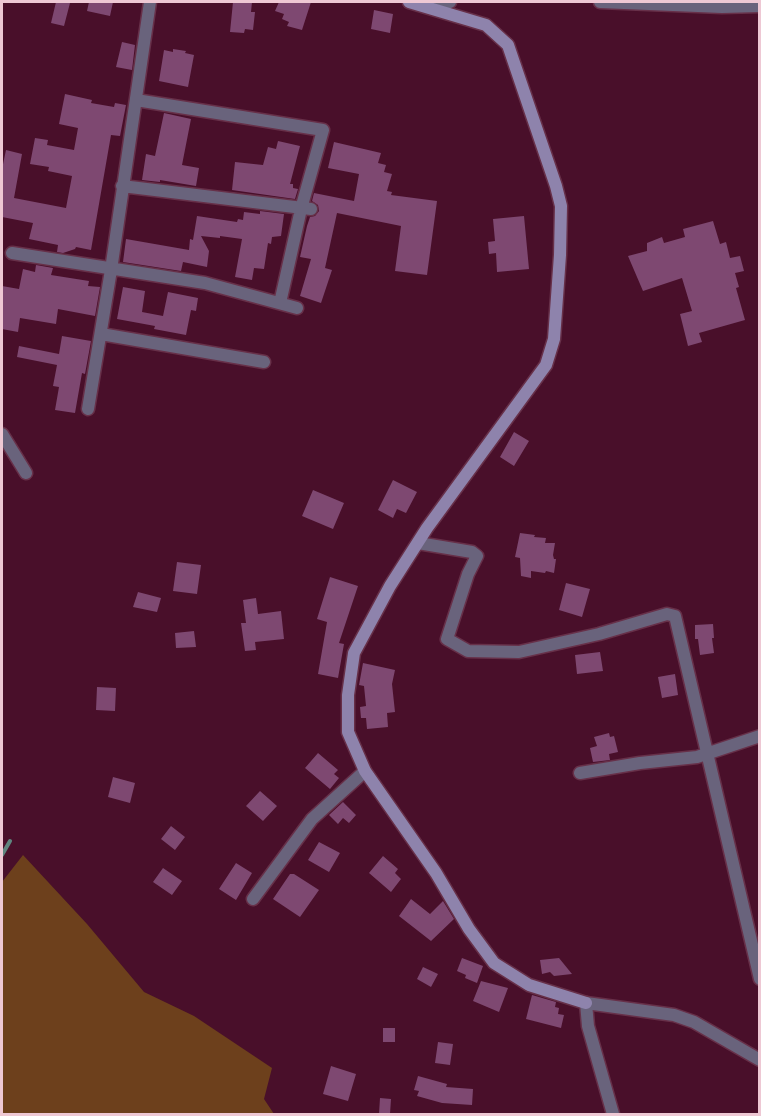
<!DOCTYPE html>
<style>
body{margin:0}
#map{position:relative;width:761px;height:1116px;overflow:hidden;background:#490f2a;font-family:"Open Sans",sans-serif}
canvas{display:block}
.frame{position:absolute;inset:0;border:3px solid #eec8d4;pointer-events:none}
</style>
<div id="map">
<canvas width="761" height="1116"></canvas>
<div class="frame"></div>
</div>
<script>
const g = document.querySelector('canvas').getContext('2d');
g.lineJoin = 'round';
function fillPath(path, color) { g.fillStyle = color; g.fill(path, 'evenodd'); }
function strokePath(path, color, width, dash) { g.strokeStyle = color; g.lineWidth = width; g.lineCap = dash ? 'butt' : 'round'; g.setLineDash(dash || []); g.stroke(path); }
fillPath(new Path2D(`
 M23,855L87,924L144,992L194,1016L272,1068L264,1099L274,1114H2V882Z`), '#6d401c');
strokePath(new Path2D(`
 M2,855L10,841`), '#5f857f', 4);
fillPath(new Path2D(`
 M56,2L70,3L64,26L51,23Z
 M89,2H113L110,16L87,11Z
 M233,2H252L251,12H255L253,30L245,29L244,33L230,32Z
 M279,2H311L302,30L287,26L289,22L282,19L284,14L275,11Z
 M374,10L393,14L390,33L371,29Z
 M122,42L135,45L132,70L116,67Z
 M173,49L186,51L185,53L194,55L188,87L159,81L164,50L173,52Z
 M65,94L92,100L91,103L114,107L115,103L126,105L120,136L111,135L91,250L76,247L75,249L63,253L57,252L58,245L29,239L33,223L2,217V169L6,150L22,154L14,198L66,208L72,176L48,171L49,167L30,164L35,138L48,140L47,145L74,150L78,128L59,124Z
 M164,113L191,119L182,165L199,168L196,186L160,180V182L142,180L146,154L155,156Z
 M278,141L300,146L290,184H293V188L298,189L295,199L232,190L235,162L263,165L268,147L276,149Z
 M334,142L381,153L378,163L386,165L384,172L392,174L387,191L392,192L391,195L437,201L427,275L395,271L401,226L337,213L325,268L332,270L321,303L300,296L311,259L300,257L307,226L310,217L315,216L319,211L318,205L312,201L314,193L354,201L359,174L328,168Z
 M260,211L284,214L281,236L272,237L271,244L268,243L264,269L254,268L252,280L235,277L242,239L220,236V238L201,236L209,251L207,267L183,262L181,271L123,262L126,239L189,250L190,239L193,240L197,216L237,222L238,219L243,220L244,212L260,214Z
 M524,216L529,269L497,272L496,253L489,254L488,242L495,241L493,219Z
 M713,221L720,244L726,242L730,258L740,256L744,271L735,273L739,287L736,288L745,320L699,333L702,342L688,346L680,314L692,311L682,278L643,291L628,256L647,251V243L662,237L664,243L685,237L683,229Z
 M36,265L53,268L51,275L89,281L88,286L100,287L95,316L58,309L56,324L20,318L18,332L2,329L3,300H2V286L19,289L23,269L35,272Z
 M123,287L145,291L142,312L163,316L168,292L198,298L196,311L191,310L186,335L154,329L155,326L117,319Z
 M62,336L91,341L85,374L82,373L75,413L55,410L59,387L53,386L57,365L17,357L19,346L59,354Z
 M514,432L529,441L514,466L500,457Z
 M393,480L417,492L406,513L397,509L393,518L378,510Z
 M313,490L344,503L333,529L302,516Z
 M520,533L535,535L534,537L546,538L545,543H555L553,555L554,559H556L554,573L546,571L545,573L531,571V578L521,576L520,558L515,557Z
 M177,562L201,565L197,594L173,591Z
 M330,577L358,586L339,643L344,644L338,678L318,674L327,622L317,619Z
 M566,583L590,589L582,617L559,610Z
 M138,592L161,598L157,612L133,607Z
 M256,598L258,614L281,611L284,639L255,642L256,650L245,651L241,623H246L243,600Z
 M713,624L714,638H712L714,653L700,655L698,639H695V625Z
 M194,631L196,647L176,648L175,633Z
 M600,652L603,671L577,674L575,655Z
 M363,663L395,670L392,684L395,712L387,713L388,727L367,729L366,718H361L360,707L366,706L364,686L359,685Z
 M675,674L678,695L662,698L658,677Z
 M97,687L116,688L115,711L96,710Z
 M609,733L610,737L614,736L618,752L609,754L610,760L593,762L590,748L597,746L594,737Z
 M318,753L338,770L334,774L339,778L330,789L305,768Z
 M113,777L135,783L130,803L108,797Z
 M260,791L277,806L263,821L246,806Z
 M343,802L356,815L349,823L343,818L338,824L329,815Z
 M171,826L185,837L175,850L161,839Z
 M319,842L340,853L329,872L308,860Z
 M383,856L398,869L395,873L401,879L391,892L369,873Z
 M236,863L252,873L236,900L219,889Z
 M163,868L182,881L172,895L153,882Z
 M290,874H294L319,890L300,917L273,899Z
 M411,899L430,914L443,901L454,919L431,941L399,916Z
 M462,958L483,966L477,983L465,978L466,975L457,971Z
 M559,958L572,974L554,976L550,972L542,974L540,960Z
 M423,967L438,974L431,987L417,979Z
 M481,981L508,988L499,1012L473,1001Z
 M532,995L556,1002L555,1007L559,1008L558,1014L564,1015L561,1028L526,1019Z
 M383,1028H395V1042H383Z
 M438,1042L453,1044L450,1065L435,1063Z
 M331,1066L356,1074L348,1101L323,1094Z
 M418,1076L447,1084L446,1087L473,1089L472,1105L442,1103L417,1096L419,1091L414,1090Z
 M380,1098L391,1099L390,1114H379Z`), '#7e4871');
const minor = new Path2D(`
 M600,2L722,7L760,6
 M435,8L450,2
 M136,100L323,130L301,209L280,303
 M122,186L311,209
 M12,253L205,283L297,308
 M101,334L264,362
 M88,409L111,270L150,2
 M2,434L26,473
 M418,543L472,552L477,556L468,574L447,639L468,651L519,652L599,634L667,614L675,616L760,979
 M580,773L640,763L697,757L760,736
 M253,899L312,819L365,771
 M586,1003L588,1026L613,1114`);
const tertiary = new Path2D(`
 M586,1003L674,1015L694,1022L760,1060`);
const secondary = new Path2D(`
 M409,2L486,25L508,45L556,186L561,206L560,255L554,339L546,365L427,528L390,586L354,653L348,695V732L365,771L436,873L469,929L494,963L529,985L586,1003`);
strokePath(minor, '#673049', 15);
strokePath(tertiary, '#673049', 15);
strokePath(secondary, '#673049', 15);
strokePath(minor, '#69637c', 12);
strokePath(tertiary, '#69637c', 12);
strokePath(secondary, '#8e83ac', 12);
</script>
